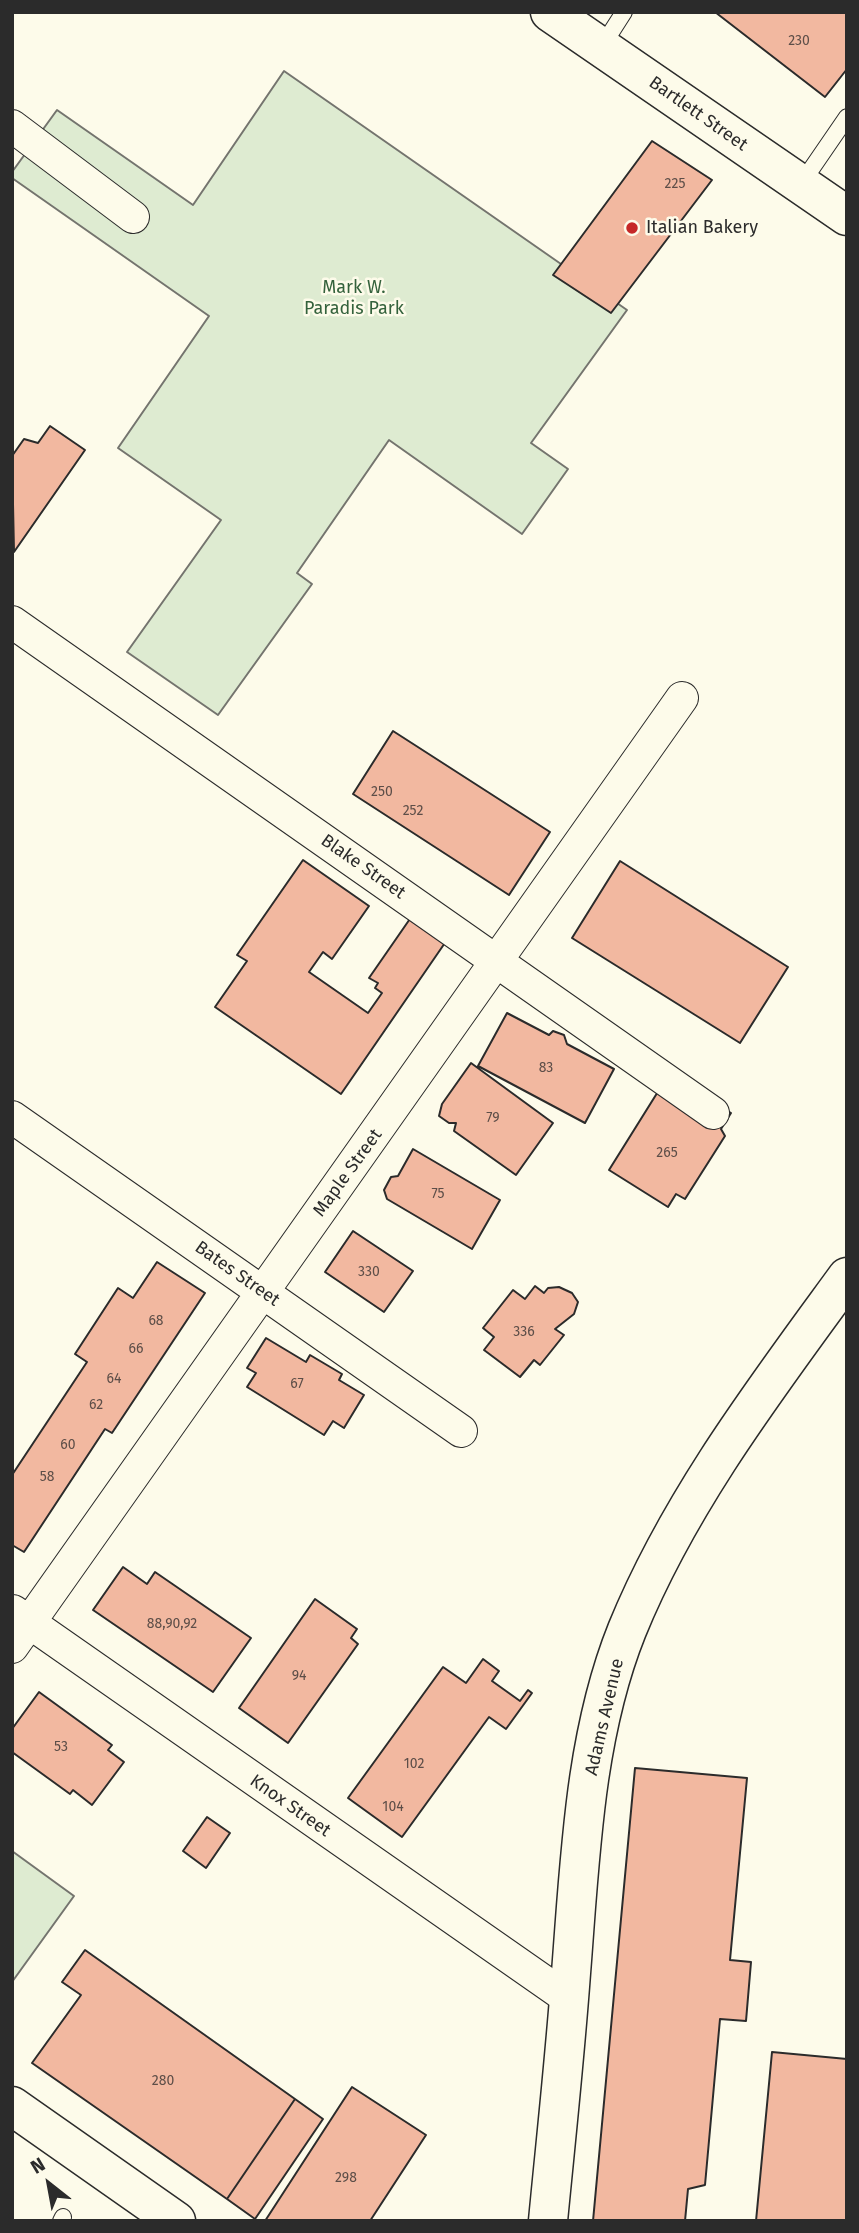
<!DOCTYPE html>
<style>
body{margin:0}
#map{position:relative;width:859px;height:2233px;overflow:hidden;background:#fdfbea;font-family:"Fira Sans",sans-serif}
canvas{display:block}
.frame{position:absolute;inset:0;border:14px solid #2b2b2b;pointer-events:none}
.north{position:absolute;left:14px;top:2149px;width:70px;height:70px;-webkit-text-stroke:5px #fdfbea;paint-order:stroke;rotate:329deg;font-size:19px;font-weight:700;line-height:28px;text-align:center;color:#2b2b2b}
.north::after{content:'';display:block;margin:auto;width:24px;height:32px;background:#2b2b2b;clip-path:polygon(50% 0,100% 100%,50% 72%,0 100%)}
</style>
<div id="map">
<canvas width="859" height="2233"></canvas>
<div class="frame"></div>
<div class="north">N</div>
</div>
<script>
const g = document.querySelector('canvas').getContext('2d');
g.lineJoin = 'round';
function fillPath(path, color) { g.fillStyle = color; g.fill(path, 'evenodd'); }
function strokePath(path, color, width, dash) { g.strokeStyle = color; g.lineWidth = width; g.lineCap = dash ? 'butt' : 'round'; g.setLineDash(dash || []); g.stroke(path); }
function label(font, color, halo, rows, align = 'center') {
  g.font = font + ' "Fira Sans",sans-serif'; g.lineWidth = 5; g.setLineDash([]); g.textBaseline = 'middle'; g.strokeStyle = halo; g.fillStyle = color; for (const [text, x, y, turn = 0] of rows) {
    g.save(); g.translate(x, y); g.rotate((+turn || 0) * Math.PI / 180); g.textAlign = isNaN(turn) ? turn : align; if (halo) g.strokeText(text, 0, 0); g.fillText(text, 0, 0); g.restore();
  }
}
const green = new Path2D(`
 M284,71L627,310L531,443L568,469L522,534L389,440L297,573L312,584L218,715L127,652L221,520L118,448L209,316L12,178V172L57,110L193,205Z
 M12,1851L74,1896L12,1982Z`);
fillPath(green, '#deebd1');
strokePath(green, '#74746e', 2);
const building = new Path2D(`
 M715,12H847V69L825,97Z
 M652,141L712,180L611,313L553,275Z
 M50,426L85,450L14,552L12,456L24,439L38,443Z
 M393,731L550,832L509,895L353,794Z
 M303,860L369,906L332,959L323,952L309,972L368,1013L382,993L375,988L378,983L369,978L414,913L449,937L341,1094L215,1007L247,961L237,955Z
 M620,861L788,967L740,1043L572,938Z
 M507,1013L549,1035L553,1031L564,1035L567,1044L614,1069L585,1123L478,1066Z
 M471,1063L553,1123L516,1175L454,1131L456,1123H449L439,1116L442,1104Z
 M669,1074L731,1113L721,1129L725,1136L685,1199L676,1194L668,1207L609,1170Z
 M413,1149L500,1200L472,1249L387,1199L384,1190L391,1177L398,1176Z
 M353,1231L413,1271L384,1312L325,1272Z
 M157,1262L205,1293L112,1433L105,1429L24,1552L12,1545V1475L87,1362L75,1354L118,1288L133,1298Z
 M535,1286L544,1293L548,1288L559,1287L572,1293L578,1302L574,1314L555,1329L564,1335L540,1365L534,1360L520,1377L484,1350L494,1337L483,1328L513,1290L525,1299Z
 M266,1338L306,1362L310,1355L342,1374L339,1380L364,1395L344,1428L333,1421L324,1435L247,1387L256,1373L247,1368Z
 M123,1567L147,1584L155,1572L251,1638L213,1692L93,1610Z
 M315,1599L357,1629L351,1638L358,1644L288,1743L239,1708Z
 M483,1659L499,1671L492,1681L520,1701L528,1690L532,1693L506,1729L489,1717L402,1837L348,1798L443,1667L466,1683Z
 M39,1692L112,1745L108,1750L124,1762L92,1805L73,1790L70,1794L12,1752V1729Z
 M635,1768L747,1778L730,1960L751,1962L746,2021L720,2019L705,2185L688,2189L685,2221H593Z
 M207,1817L230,1833L206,1868L183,1851Z
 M85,1950L295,2099L227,2199L32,2063L81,1995L62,1982Z
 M772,2052L847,2059V2221H756Z
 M352,2087L426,2135L370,2221H265Z
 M295,2099L323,2119L255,2219L227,2199Z`);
fillPath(building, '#f2b8a0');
strokePath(building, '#2b2b2b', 2);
const service = new Path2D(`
 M601,48L624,12
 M801,184L847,117
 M61,2221L63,2217`);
const minor = new Path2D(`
 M12,126L133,217
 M12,622L713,1113
 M12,1117L461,1431
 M13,1611L569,1999
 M12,1647L682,698`);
const tertiary = new Path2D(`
 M550,12L847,216
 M12,2106L176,2221
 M548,2221C556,2138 565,2056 571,1973C580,1860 584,1737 627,1630C679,1502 766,1388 847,1277`);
strokePath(service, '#2b2b2b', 18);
strokePath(minor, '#2b2b2b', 34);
strokePath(tertiary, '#2b2b2b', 41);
strokePath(service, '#fdfbea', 16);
strokePath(minor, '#fdfbea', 32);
strokePath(tertiary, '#fdfbea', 38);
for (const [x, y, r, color] of [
 [632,228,7,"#c62828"]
]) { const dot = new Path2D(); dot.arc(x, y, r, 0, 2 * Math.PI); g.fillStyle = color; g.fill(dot); strokePath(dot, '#fdfbea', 2.5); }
label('14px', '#5d4e48', null, [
 ["230",799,41],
 ["225",675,184],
 ["250",382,792],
 ["252",413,811],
 ["83",546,1068],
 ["79",493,1118],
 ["265",667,1153],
 ["75",438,1194],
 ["330",369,1272],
 ["68",156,1321],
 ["336",524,1332],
 ["66",136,1349],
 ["64",114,1379],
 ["67",297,1384],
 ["62",96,1405],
 ["60",68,1445],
 ["58",47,1477],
 ["88,90,92",172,1624],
 ["94",299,1676],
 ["53",61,1747],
 ["102",414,1764],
 ["104",393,1807],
 ["280",163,2081],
 ["298",346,2178]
]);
label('18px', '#2b2b2b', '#fdfbea', [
 ["Bartlett Street",698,114,35],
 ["Blake Street",363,867,35],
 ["Maple Street",348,1173,-54],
 ["Bates Street",237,1274,35],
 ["Adams Avenue",605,1717,-77],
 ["Knox Street",290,1806,35]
]);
label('18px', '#2b2b2b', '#fdfbea', [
 ["Italian Bakery",646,228]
], 'left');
label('18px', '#34623c', '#fdfbea', [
 ["Mark W.",354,288],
 ["Paradis Park",354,309]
]);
</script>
